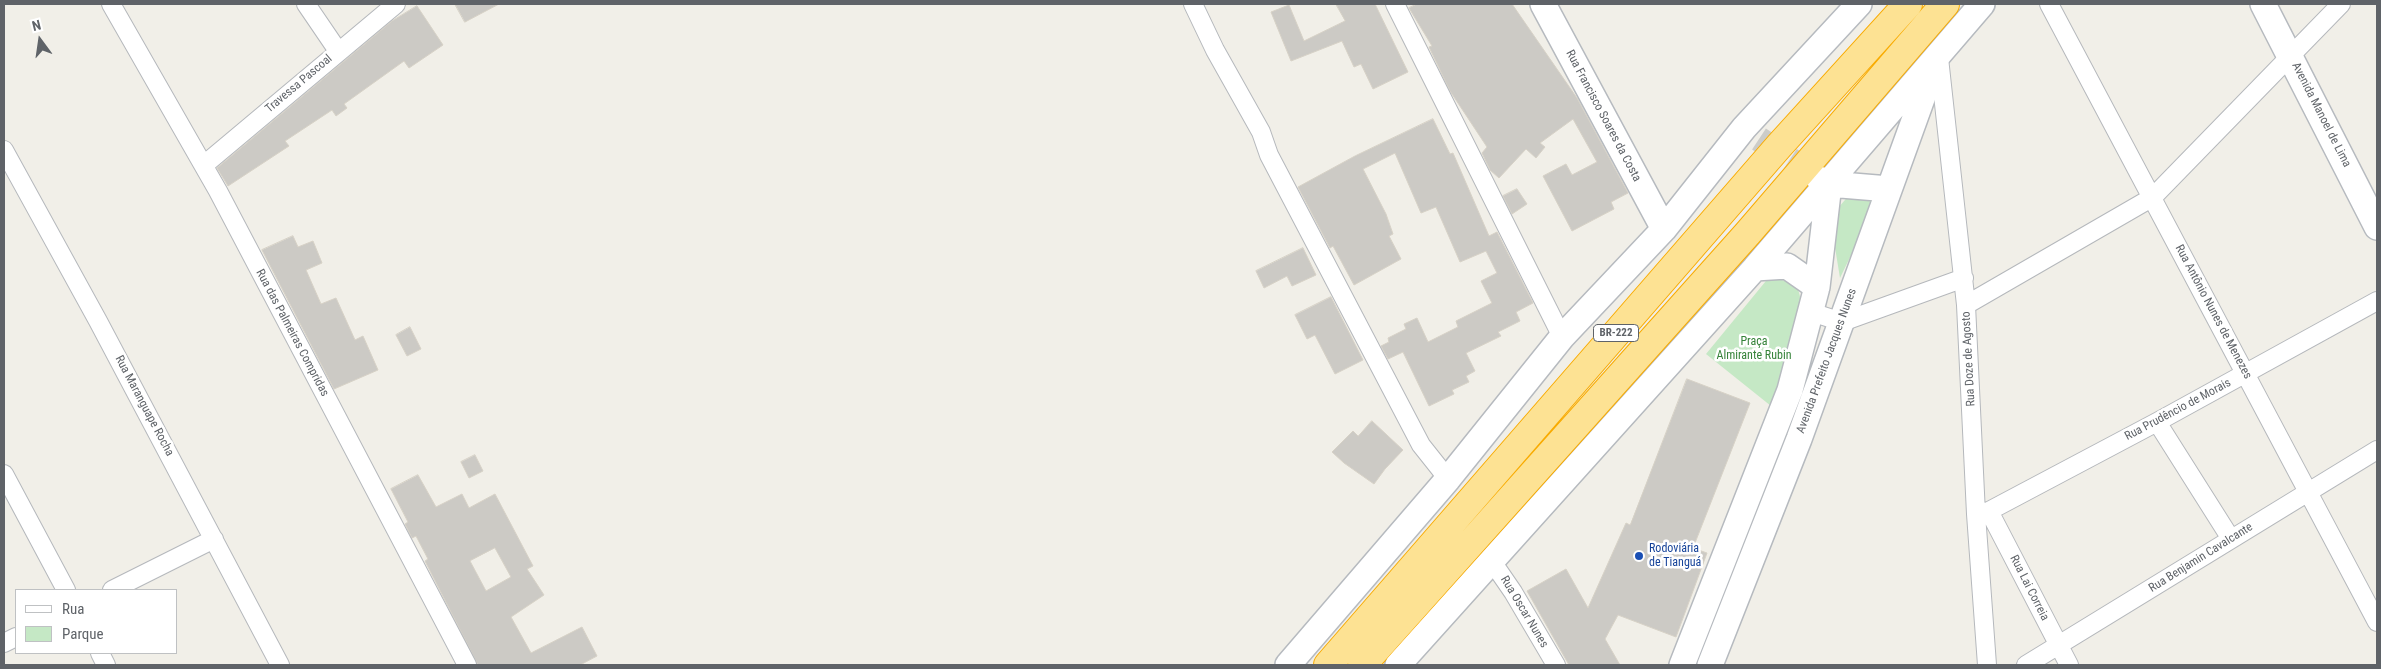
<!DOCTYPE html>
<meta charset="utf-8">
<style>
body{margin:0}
#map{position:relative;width:2381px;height:669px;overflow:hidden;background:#f1efe8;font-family:"Roboto Condensed",sans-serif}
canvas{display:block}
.frame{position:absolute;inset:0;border:5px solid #5f6368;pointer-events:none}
.legend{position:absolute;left:15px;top:589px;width:162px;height:65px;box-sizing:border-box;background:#fff;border:1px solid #bfc1c3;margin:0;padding:6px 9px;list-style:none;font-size:15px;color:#5f6368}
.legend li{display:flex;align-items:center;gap:10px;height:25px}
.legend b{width:25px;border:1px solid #bfc1c3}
.north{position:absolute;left:15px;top:15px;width:50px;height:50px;-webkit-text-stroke:4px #fff;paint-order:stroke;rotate:346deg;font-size:14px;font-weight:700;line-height:20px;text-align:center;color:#5f6368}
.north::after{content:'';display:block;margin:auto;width:18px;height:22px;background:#5f6368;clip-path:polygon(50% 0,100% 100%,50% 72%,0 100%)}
</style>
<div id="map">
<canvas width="2381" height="669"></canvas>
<div class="frame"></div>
<ul class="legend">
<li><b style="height:6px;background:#fff"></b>Rua</li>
<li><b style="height:14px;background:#c5e8c5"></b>Parque</li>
</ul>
<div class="north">N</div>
</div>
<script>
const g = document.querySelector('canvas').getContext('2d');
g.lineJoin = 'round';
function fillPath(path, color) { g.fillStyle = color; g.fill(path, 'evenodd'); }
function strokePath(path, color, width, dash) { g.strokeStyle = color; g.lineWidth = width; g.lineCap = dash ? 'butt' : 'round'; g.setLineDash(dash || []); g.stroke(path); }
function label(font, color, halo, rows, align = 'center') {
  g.font = font + ' "Roboto Condensed",sans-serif'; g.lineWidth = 5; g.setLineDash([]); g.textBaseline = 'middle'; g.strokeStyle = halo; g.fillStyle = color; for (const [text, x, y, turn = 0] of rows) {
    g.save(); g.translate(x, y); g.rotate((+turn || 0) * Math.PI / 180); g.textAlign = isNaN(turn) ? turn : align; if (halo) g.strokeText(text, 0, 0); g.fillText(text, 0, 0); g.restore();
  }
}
fillPath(new Path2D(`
 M1852,192L1881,193L1840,278L1830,217Z
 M1770,276L1797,285L1803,308L1771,406L1706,354Z`), '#c5e8c5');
const building = new Path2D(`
 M455,4H499L465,22Z
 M1336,4H1375L1408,72L1373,89L1361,64L1354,67L1342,41L1291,61L1271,12L1289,5L1304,41L1345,21Z
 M1417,4H1512L1577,98L1628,193L1611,202L1614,209L1572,231L1543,176L1566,164L1572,175L1597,162L1573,119L1540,143L1545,147L1536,158L1526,149L1499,178L1490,170L1482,153L1487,147L1450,91L1429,47L1432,46L1409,8Z
 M417,6L443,45L409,68L404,61L344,104L347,108L336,116L332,110L285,141L289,146L228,186L217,168L392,21Z
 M1433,119L1450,154L1453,153L1489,236L1497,232L1533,303L1516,312L1520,321L1498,332L1501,336L1466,353L1475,371L1466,376L1469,382L1452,390L1454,394L1429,406L1403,352L1388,359L1381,346L1389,342L1388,338L1406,329L1404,324L1417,318L1428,342L1458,327L1456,321L1492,303L1481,281L1497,273L1486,251L1460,262L1436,207L1421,213L1395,153L1363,169L1386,214L1393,234L1389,236L1401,259L1354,285L1333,246L1330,248L1298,187L1355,156Z
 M1517,189L1527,204L1512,214L1503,196Z
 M293,236L298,247L313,241L322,263L306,270L321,304L336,298L355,340L363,336L378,370L334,389L262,250Z
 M1303,248L1316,275L1292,286L1287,276L1264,288L1256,271Z
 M1331,297L1363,360L1335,374L1315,335L1307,339L1295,315Z
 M410,327L421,349L407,356L396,335Z
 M1687,379L1750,403L1693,548L1707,553L1676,637L1618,615L1605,639L1620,665H1569L1527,591L1566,569L1588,608L1626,523L1630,525Z
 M1372,421L1403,450L1385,469L1374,484L1344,463L1332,452L1353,431L1358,436Z
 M475,455L483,471L469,478L461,462Z
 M418,475L436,507L462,494L469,508L495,494L533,566L527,569L544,595L511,617L531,653L582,627L597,656L580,665H478L425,561L428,559L416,536L412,538L405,524L408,522L391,489ZM495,548L511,577L486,591L470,561Z`);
fillPath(building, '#cccac5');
strokePath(building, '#d6d1c6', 1);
strokePath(new Path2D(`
 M1759,139L1816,177`), '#ccccc8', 25, [25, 12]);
const street = new Path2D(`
 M111,4L218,191L467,665
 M306,4L338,51
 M1193,4L1215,50L1261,132L1269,155L1421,445L1448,479
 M1395,4L1562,337
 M2049,4L2377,622
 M1939,58L1966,305L1976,514L1987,665
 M4,150L98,321L280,665
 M204,165L396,4
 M1966,305L2153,197L2341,4
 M1811,312L1842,322L1964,278
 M2157,422L2231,539
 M4,474L66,590
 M1989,511L2069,665
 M1976,514L1989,511L2157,422L2377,301
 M1491,560L1513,592L1556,665
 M112,590L214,539
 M4,643L16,637
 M100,653L106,665
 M2026,665L2377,450`);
const secondary = new Path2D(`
 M1543,4L1664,229
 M2263,4L2377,227
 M1819,179L1829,184L1889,189
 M1755,268L1787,266L1817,287
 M1288,665L1448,479L1562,337L1664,229L1744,128L1859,4
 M1398,665L1755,268L1982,4
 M1682,665L1790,390L1817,287L1829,184
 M1710,665L1799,439L1932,71`);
const highway = new Path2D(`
 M1328,665L1779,146L1908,4
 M1362,665L1748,233L1945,4`);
strokePath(street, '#b5b8bc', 20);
strokePath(secondary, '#b6babf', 28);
strokePath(highway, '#f9ab00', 30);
strokePath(street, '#fff', 18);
strokePath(secondary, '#fff', 25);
strokePath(highway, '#fde293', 28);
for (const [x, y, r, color] of [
 [1639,556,5,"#1a4fb4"]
]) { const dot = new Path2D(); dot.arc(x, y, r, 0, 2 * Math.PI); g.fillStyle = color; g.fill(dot); strokePath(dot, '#fff', 2); }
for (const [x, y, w] of [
 [1616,333,45]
]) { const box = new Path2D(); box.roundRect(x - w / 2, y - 8.5, w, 17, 4); g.fillStyle = '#fff'; g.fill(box); strokePath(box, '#5f6368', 1); }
label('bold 11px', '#5f6368', null, [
 ["BR-222",1616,333]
]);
label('12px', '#5f6368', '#fff', [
 ["Travessa Pascoal",299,84,-40],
 ["Avenida Manoel de Lima",2321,115,63],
 ["Rua Francisco Soares da Costa",1603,116,62],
 ["Rua Antônio Nunes de Menezes",2213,312,62],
 ["Rua das Palmeiras Compridas",292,333,62],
 ["Rua Doze de Agosto",1969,359,-93],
 ["Avenida Prefeito Jacques Nunes",1827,361,-70],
 ["Rua Maranguape Rocha",144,406,62],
 ["Rua Prudêncio de Morais",2178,410,-28],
 ["Rua Benjamin Cavalcante",2201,558,-32],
 ["Rua Lai Correia",2029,588,63],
 ["Rua Oscar Nunes",1524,612,59]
]);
label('12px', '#348238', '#fff', [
 ["Praça",1754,342],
 ["Almirante Rubin",1754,356]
]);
label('12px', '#164399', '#fff', [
 ["Rodoviária",1649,549],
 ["de Tianguá",1649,563]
], 'left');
</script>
